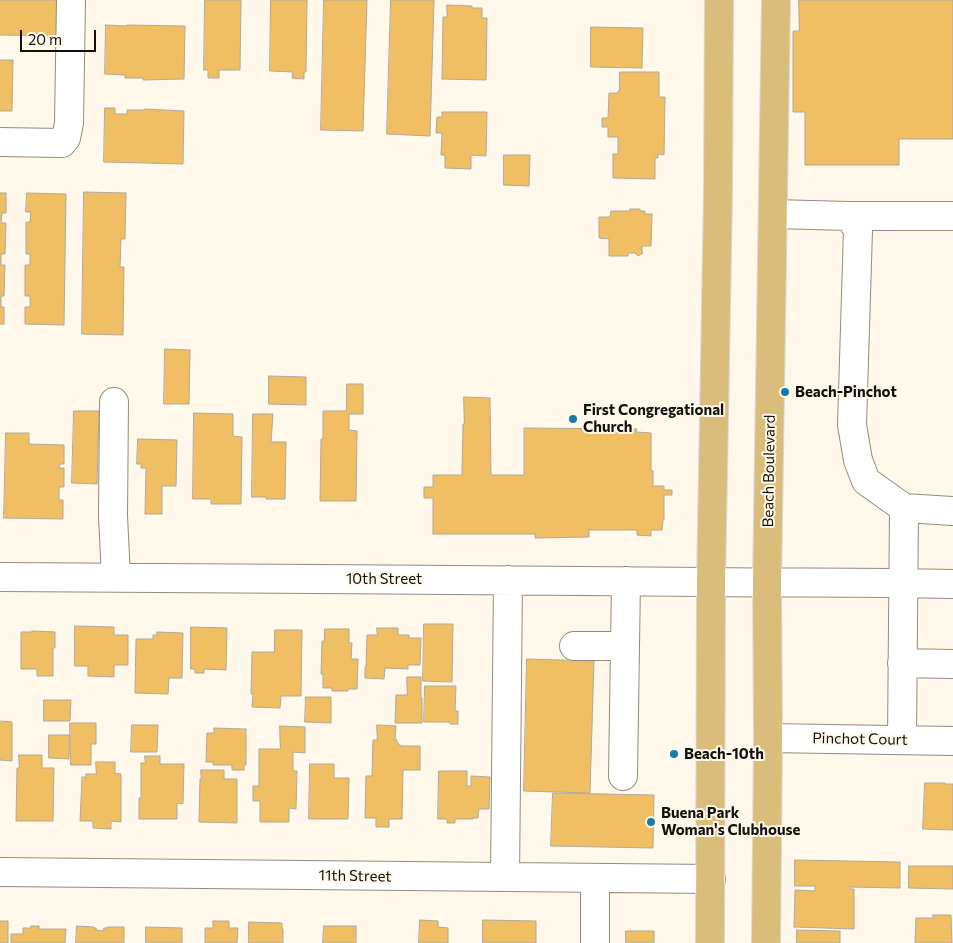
<!DOCTYPE html>
<style>
body{margin:0}
#map{position:relative;width:953px;height:943px;overflow:hidden;background:#fff8eb;font-family:Commissioner,sans-serif}
canvas{display:block}
.scale{position:absolute;left:20px;top:30px;width:76px;height:22px;box-sizing:border-box;border:2px solid #13100b;border-top:0;padding-left:6px;font-size:15px;line-height:18px;white-space:nowrap;color:#13100b;-webkit-text-stroke:4px #fff8eb;paint-order:stroke}
</style>
<div id="map">
<canvas width="953" height="943"></canvas>
<div class="scale">20 m</div>
</div>
<script>
const g = document.querySelector('canvas').getContext('2d');
g.lineJoin = 'round';
function fillPath(path, color) { g.fillStyle = color; g.fill(path, 'evenodd'); }
function strokePath(path, color, width, dash) { g.strokeStyle = color; g.lineWidth = width; g.lineCap = dash ? 'butt' : 'round'; g.setLineDash(dash || []); g.stroke(path); }
function label(font, color, halo, rows, align = 'center') {
  g.font = font + ' Commissioner,sans-serif'; g.lineWidth = 4; g.setLineDash([]); g.textBaseline = 'middle'; g.strokeStyle = halo; g.fillStyle = color; for (const [text, x, y, turn = 0] of rows) {
    g.save(); g.translate(x, y); g.rotate((+turn || 0) * Math.PI / 180); g.textAlign = isNaN(turn) ? turn : align; if (halo) g.strokeText(text, 0, 0); g.fillText(text, 0, 0); g.restore();
  }
}
const building = new Path2D(`
 M0,0H63L62,36L0,35Z
 M205,0H241L240,70H219V78H208V70H204Z
 M271,0H307L306,72H304V79L292,78L293,72L270,71Z
 M324,0H367L363,131L321,130Z
 M391,0H434L430,136L387,134Z
 M799,0H953V139H899V165H805V112H793V31H799Z
 M447,5L472,6V8H482V18H487L486,80L442,79L443,17H447Z
 M106,25L127,26V25L185,26L184,79L143,80V78H125V75L105,74Z
 M591,27L643,28L642,68L591,67Z
 M0,60H13L12,111H0Z
 M620,72H659V97H665L664,155L658,154V158H655V179L613,178V154H618V137H608V127H602V118H608L609,93H618V91H619Z
 M105,108H115V114H127V110H144V109L184,111L183,164L104,162Z
 M442,112H487L486,156L471,155V169L445,168V155H441L442,133H436L437,117H442Z
 M504,155H530L529,186L504,185Z
 M84,192L126,193L125,239H121L120,267H124L123,335L82,334Z
 M0,193H6V213H2L1,223H6L5,254H1V265H5L4,296H1V307H4V324H0Z
 M27,193L66,194L64,325L25,324V307H30V296H25V265H30V254H26V222H30L31,212H26Z
 M630,209H640V211H645V214H652L651,246H642V251L643,253L638,256L635,253H628V256H609V239L599,238V217H610L611,211H630Z
 M165,349L190,350L189,404H164Z
 M269,376L306,377V405L269,404Z
 M347,384H363V414H349V430L357,431L356,501H320L321,439H323V411H346Z
 M464,397L490,398L491,475H524V428L637,429L636,432L651,433V470L653,471V486H664V490H672V495H664V520H663L662,530H651V536L637,535V530H589V537L535,538V534H433V498H424V487H433V475H462L463,424H464Z
 M74,411H99L97,484L72,483Z
 M194,413L233,414V436L242,437L241,504H211V499H193Z
 M253,414H273L271,442H286L285,499H266V497H252Z
 M6,433H29V444L64,445V464H60L59,468H64V487H59V500H63V519L4,518Z
 M138,439L177,440L176,486H162V514H145L146,468H141V464H137Z
 M424,624H453L452,682L423,681Z
 M75,626L114,627V635H128V665H114V677L88,676V666H75Z
 M191,627L227,628L226,670L204,669V673H195V669H191Z
 M377,628H398V635H409V638H421L420,665H408V669L385,668L384,679L365,678V667H366L367,635H377Z
 M325,629H349V643H352L351,659H358L357,689H348V691H332V688H323V674H321L322,641H324Z
 M275,630H302L301,696H281L280,708L252,707L253,694H251L252,652H274Z
 M32,631L55,632V648H53V676H37V669H21V632H32Z
 M157,632L183,633L182,678H169L168,694L135,693L136,639H153V635H157Z
 M527,659L594,661L590,793L524,791Z
 M407,677H421V698H422V723H395L396,695H407Z
 M425,686H456L455,711H458V724H450V722H424Z
 M306,697H331V723L305,722Z
 M44,700H71L70,721H44Z
 M0,721L12,722V761L0,760Z
 M70,723H96V744H91V765H71Z
 M132,725H158L157,752H131Z
 M377,725L396,726L395,740H397V742L401,746H420V770H403L402,819H389V827H376V818H365L366,776H372L373,740H377Z
 M280,726L305,727V753L293,752V771H297L296,809L289,808V822H260V801H253V786H259V749H280Z
 M214,728L246,729V765H244V770H232V765H213V762H206L207,733H214Z
 M49,735H70L69,759L49,758Z
 M19,755H42V768H54L53,821H16L17,768H19Z
 M145,756H160V764H184L183,804L177,803V819H139V798H141V763H145Z
 M96,762H115V773L121,774V822L111,821V829L93,828V821H80L82,777H86V774H96Z
 M310,764H334V778H349L348,819H309Z
 M201,770H224V779H237V823L199,822L200,779H201Z
 M439,771H467V786H471V776L490,777L489,809H479L478,818H473V819H455V823H447V819H438Z
 M925,783H945V784H953V830L923,829Z
 M553,793L654,795L653,848L551,846Z
 M795,860L900,862V888L850,887V889H854V929L794,927L795,890L815,891V886H795Z
 M909,866H953V889L909,888Z
 M933,915H951L952,943H915L916,918H933Z
 M420,920L438,921V927L448,928V943H419Z
 M483,920L536,921V943H483Z
 M0,921H8V943H0Z
 M213,921H229V928H238L237,943H205V928H213Z
 M249,922L282,923V929H283V943H249Z
 M31,926H39V929H66L65,943H11V934H23V928H31Z
 M77,926L94,927V928H96V930L103,931L104,928H107V927H124V943H76Z
 M324,926H356V943H323Z
 M146,927L182,928V943H146Z
 M797,930L840,931V943H797Z
 M626,931H654V943H626Z`);
fillPath(building, '#f0bf64');
strokePath(building, '#b1a99a', 1);
const minor = new Path2D(`
 M0,142L62,143L66,138L69,123L71,0
 M773,214L849,216L858,230L852,425L858,460L866,481L904,508L953,511
 M849,216H953
 M114,402L113,516L116,577
 M0,577C236,578 473,580 709,582C790,583 872,582 953,584
 M574,646H625
 M902,663L953,664
 M768,738L953,741
 M902,740L904,508
 M623,776L626,581
 M0,872L711,879
 M505,877L508,580
 M595,943V878`);
const major = new Path2D(`
 M710,943L711,582L718,195L719,0
 M766,943L768,738L767,583L776,0`);
strokePath(minor, '#948c7e', 30);
strokePath(major, '#d9d9d8', 30);
strokePath(minor, '#fff', 28);
strokePath(major, '#dabc7b', 28);
for (const [x, y, r, color] of [
 [785,392,5,"#127da7"],
 [573,419,5,"#127da7"],
 [674,754,5,"#127da7"],
 [651,822,5,"#127da7"]
]) { const dot = new Path2D(); dot.arc(x, y, r, 0, 2 * Math.PI); g.fillStyle = color; g.fill(dot); strokePath(dot, '#fff8eb', 2); }
label('bold 15px', '#13100b', '#fff8eb', [
 ["Beach-Pinchot",795,392],
 ["First Congregational",583,410],
 ["Church",583,427],
 ["Beach-10th",684,754],
 ["Buena Park",661,813],
 ["Woman's Clubhouse",661,830]
], 'left');
label('15px', '#13100b', '#fff8eb', [
 ["Beach Boulevard",769,471,-89],
 ["10th Street",384,579],
 ["Pinchot Court",860,739,1],
 ["11th Street",355,876,1]
]);
</script>
